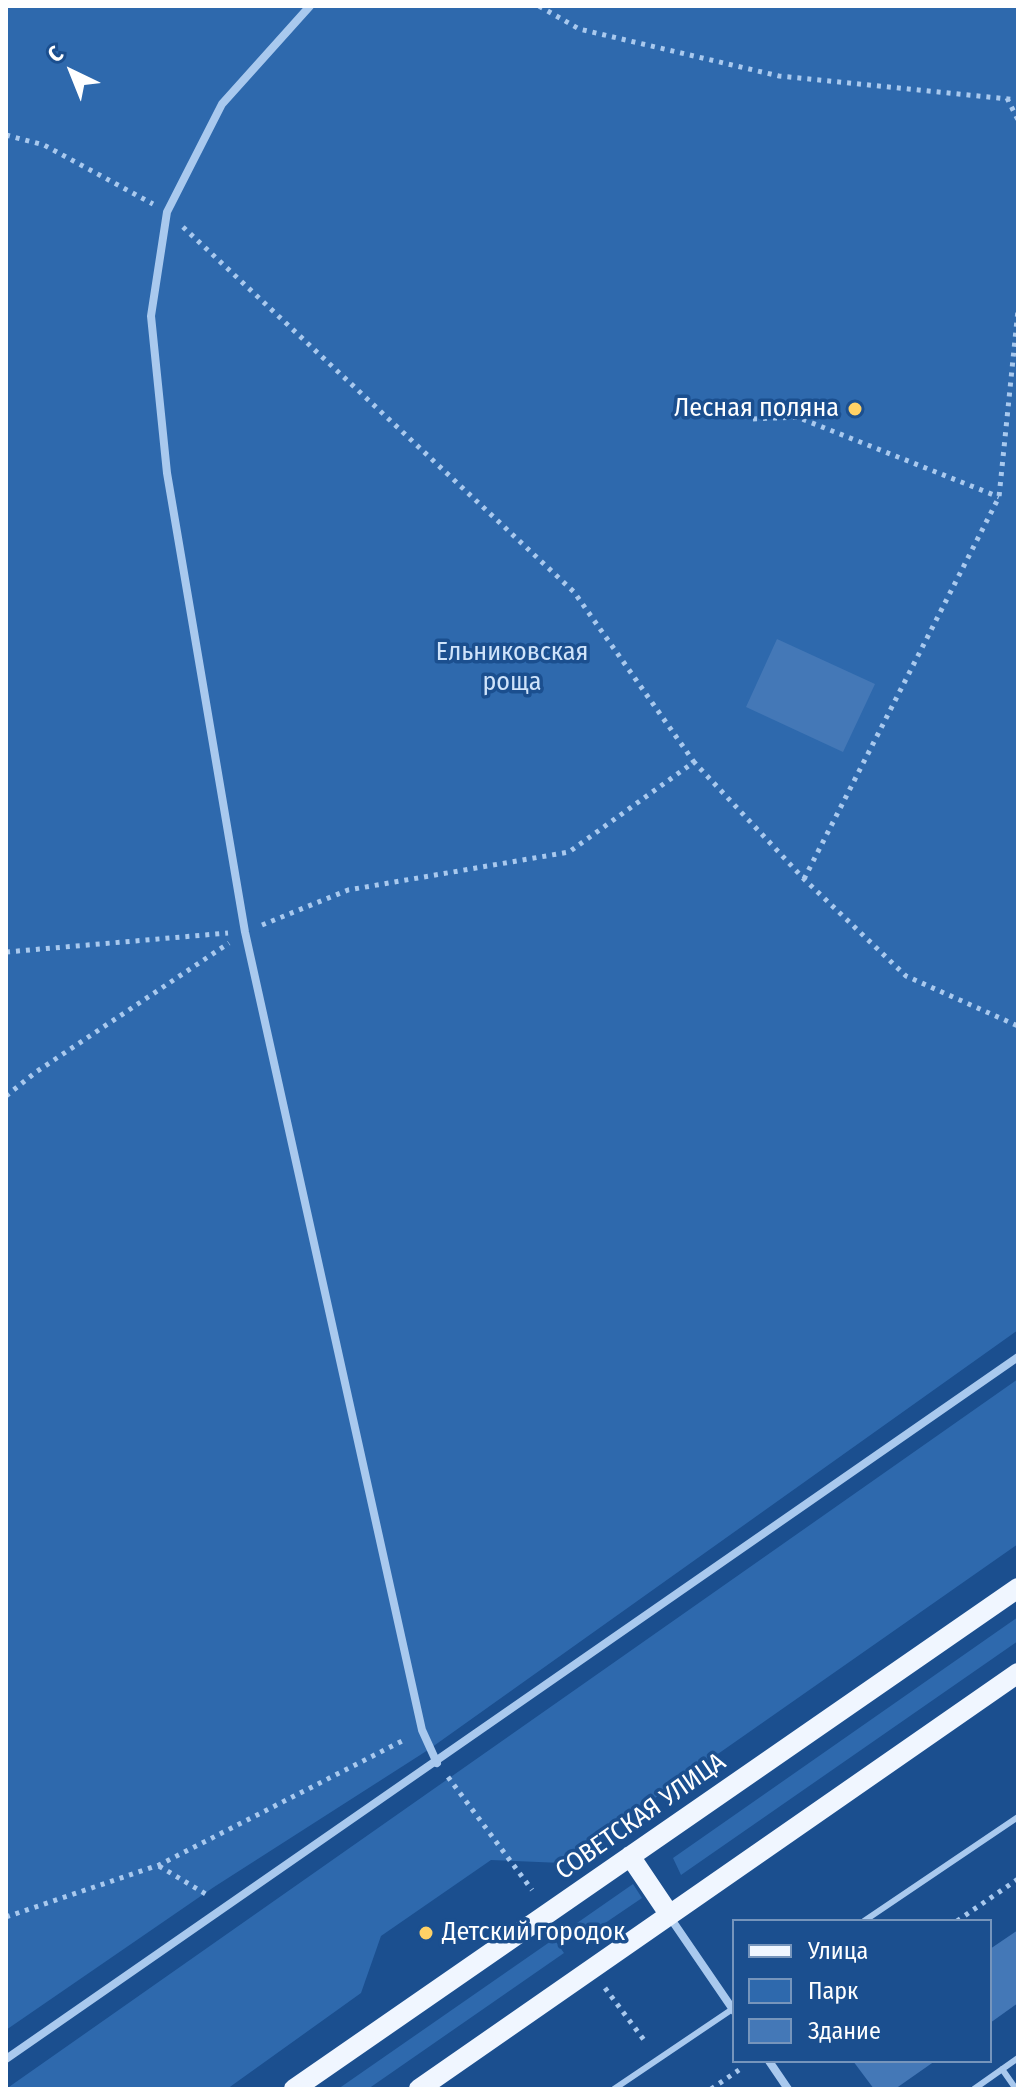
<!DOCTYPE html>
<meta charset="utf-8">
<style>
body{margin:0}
#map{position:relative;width:1024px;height:2095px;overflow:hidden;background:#1b4f8f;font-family:"Fira Sans Condensed",sans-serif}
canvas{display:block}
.frame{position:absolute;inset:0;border:8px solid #fff;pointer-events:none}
.legend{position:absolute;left:732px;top:1919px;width:260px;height:144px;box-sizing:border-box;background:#1b4f8f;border:2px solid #7695bc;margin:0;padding:10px 14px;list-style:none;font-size:24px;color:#fff}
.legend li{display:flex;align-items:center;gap:16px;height:40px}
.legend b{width:40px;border:2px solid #7695bc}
.north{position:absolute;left:32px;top:32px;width:80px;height:80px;-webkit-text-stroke:6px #1b4f8f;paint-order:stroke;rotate:317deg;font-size:22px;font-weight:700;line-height:32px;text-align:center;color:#fff}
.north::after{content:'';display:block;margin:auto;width:28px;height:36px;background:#fff;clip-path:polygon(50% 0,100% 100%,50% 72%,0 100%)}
</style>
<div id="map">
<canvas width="1024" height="2095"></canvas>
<div class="frame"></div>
<ul class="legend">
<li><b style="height:10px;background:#f0f6ff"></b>Улица</li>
<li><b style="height:22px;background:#2e69ad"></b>Парк</li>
<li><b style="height:22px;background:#4478b7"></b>Здание</li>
</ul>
<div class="north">С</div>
</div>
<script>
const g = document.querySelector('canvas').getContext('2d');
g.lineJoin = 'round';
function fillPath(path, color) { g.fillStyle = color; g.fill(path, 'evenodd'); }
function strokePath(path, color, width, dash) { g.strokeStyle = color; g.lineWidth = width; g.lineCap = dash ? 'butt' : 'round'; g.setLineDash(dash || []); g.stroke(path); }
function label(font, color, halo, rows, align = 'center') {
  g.font = font + ' "Fira Sans Condensed",sans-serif'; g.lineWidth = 7; g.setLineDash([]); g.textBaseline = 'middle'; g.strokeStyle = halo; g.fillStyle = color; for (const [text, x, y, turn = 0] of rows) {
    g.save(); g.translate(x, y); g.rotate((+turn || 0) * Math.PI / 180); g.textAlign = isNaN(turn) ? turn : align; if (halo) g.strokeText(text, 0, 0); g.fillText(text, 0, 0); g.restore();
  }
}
fillPath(new Path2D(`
 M6,6H1018V1330L428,1750L214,1887L6,2030Z
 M1018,1379V1544L562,1863L491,1860L381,1936L361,1993L227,2089H6Z
 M1018,1617V1641L681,1875L673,1858Z
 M633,1884L642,1898L586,1936L577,1923Z
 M554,1939L564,1953L368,2089H338Z`), '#2e69ad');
fillPath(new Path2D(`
 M777,639L875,684L843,752L746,707Z
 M1018,1930V2003L990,2023V1949Z
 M853,2061H935L895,2089H874Z`), '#4478b7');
strokePath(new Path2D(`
 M539,6L579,29L779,76L1018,100
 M1007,98L1018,120
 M6,135L44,145L153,204
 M183,227L574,592L694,762
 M753,419L797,417L999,497
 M804,879L999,497L1018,310
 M262,925L348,890L569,852L694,762L804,879L906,976L1018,1026
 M6,952L228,933
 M6,1096L36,1072L229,943
 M448,1777L532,1890
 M159,1866L209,1896
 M6,1917L159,1865L406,1739
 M957,1921L1018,1879
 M605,1988L647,2044
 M711,2089L739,2070`), '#a9c9ee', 5, [4, 6]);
strokePath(new Path2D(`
 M864,1921L1018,1817
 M1002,2069L1016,2089
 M614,2089L734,2008
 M974,2089L1018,2058`), '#a9c9ee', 6);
strokePath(new Path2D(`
 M310,6L222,104L167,212L151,316L167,473L245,932L422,1730L437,1763
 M669,1916L734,2011
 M6,2059L1018,1357
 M769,2061L788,2089`), '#a9c9ee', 8);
strokePath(new Path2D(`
 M630,1856L669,1914
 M294,2089L1018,1588
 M419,2089L1018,1673`), '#f0f6ff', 20);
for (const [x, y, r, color] of [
 [855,409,8,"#ffd166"],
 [426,1933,8,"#ffd166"]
]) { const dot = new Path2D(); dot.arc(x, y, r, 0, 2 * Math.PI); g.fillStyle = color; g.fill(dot); strokePath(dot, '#1b4f8f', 3); }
label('26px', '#fff', '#1b4f8f', [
 ["Лесная поляна",839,409],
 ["Детский городок",442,1933,"left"]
], 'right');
label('26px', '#cfe3fa', '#1b4f8f', [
 ["Ельниковская",512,653],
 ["роща",512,683]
]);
label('26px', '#fff', '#1b4f8f', [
 ["СОВЕТСКАЯ УЛИЦА",641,1817,-35]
]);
</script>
